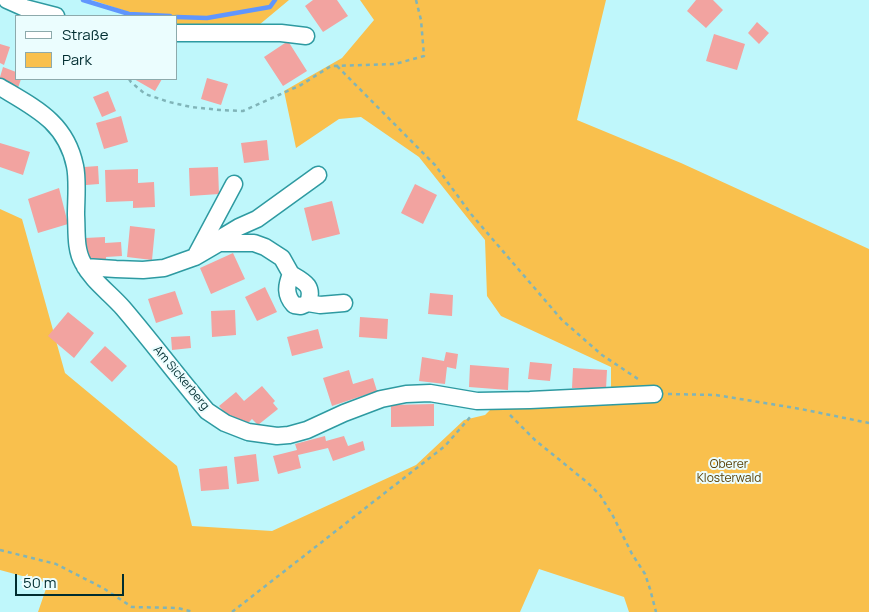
<!DOCTYPE html>
<meta charset="utf-8">
<style>
body{margin:0}
#map{position:relative;width:869px;height:612px;overflow:hidden;background:#bff7fb;font-family:Manrope,sans-serif}
canvas{display:block}
.legend{position:absolute;left:15px;top:15px;width:162px;height:65px;box-sizing:border-box;background:#ebfdfe;border:1px solid #8daaac;margin:0;padding:6px 9px;list-style:none;font-size:15px;color:#002d30}
.legend li{display:flex;align-items:center;gap:10px;height:25px}
.legend b{width:25px;border:1px solid #8daaac}
.scale{position:absolute;left:15px;top:574px;width:109px;height:22px;box-sizing:border-box;border:2px solid #002d30;border-top:0;padding-left:6px;font-size:15px;line-height:18px;white-space:nowrap;color:#002d30;-webkit-text-stroke:4px #ebfdfe;paint-order:stroke}
</style>
<div id="map">
<canvas width="869" height="612"></canvas>
<ul class="legend">
<li><b style="height:6px;background:#fff"></b>Straße</li>
<li><b style="height:14px;background:#f9c04d"></b>Park</li>
</ul>
<div class="scale">50 m</div>
</div>
<script>
const g = document.querySelector('canvas').getContext('2d');
g.lineJoin = 'round';
function fillPath(path, color) { g.fillStyle = color; g.fill(path, 'evenodd'); }
function strokePath(path, color, width, dash) { g.strokeStyle = color; g.lineWidth = width; g.lineCap = dash ? 'butt' : 'round'; g.setLineDash(dash || []); g.stroke(path); }
function label(font, color, halo, rows, align = 'center') {
  g.font = font + ' Manrope,sans-serif'; g.lineWidth = 4; g.setLineDash([]); g.textBaseline = 'middle'; g.strokeStyle = halo; g.fillStyle = color; for (const [text, x, y, turn = 0] of rows) {
    g.save(); g.translate(x, y); g.rotate((+turn || 0) * Math.PI / 180); g.textAlign = isNaN(turn) ? turn : align; if (halo) g.strokeText(text, 0, 0); g.fillText(text, 0, 0); g.restore();
  }
}
fillPath(new Path2D(`
 M92,0H289L259,25L176,26V16H140Z
 M360,0H606L577,120L681,163L869,249V612H629L624,597L539,569L520,612H38L48,583L0,570V209L22,219L65,373L177,466L192,526L272,531L416,465L464,420L485,415L492,408L611,398V367L501,316L487,296L485,240L419,157L361,117L339,119L296,148L284,91L342,58L374,20Z`), '#f9c04d');
strokePath(new Path2D(`
 M83,0L129,14L170,16
 M176,17L207,18L270,7L275,0`), '#6096fd', 4.5);
fillPath(new Path2D(`
 M313,0H337L348,16L323,32L305,6Z
 M696,0H713L723,10L706,28L687,11Z
 M757,22L769,33L759,44L748,33Z
 M714,34L745,44L737,70L706,61Z
 M288,41L307,71L283,86L264,57Z
 M0,44L10,47L4,65L0,63Z
 M3,67L16,72V79H21L18,88L0,82V77Z
 M207,78L228,84L221,105L201,99Z
 M134,79H162L155,91Z
 M108,91L116,111L102,117L93,97Z
 M121,116L128,142L104,149L96,123Z
 M267,140L269,160L244,163L241,143Z
 M0,143L30,152L23,175L0,167Z
 M98,166L99,184L86,185L84,167Z
 M218,167L219,194L190,196L189,168Z
 M138,169V183L154,182L155,207L133,208V201L106,202L105,170Z
 M415,184L437,195L423,224L401,213Z
 M59,188L68,224L38,233L28,199Z
 M332,201L340,234L312,241L304,208Z
 M130,226L155,229L152,260L127,257Z
 M105,237V243L121,242L122,256L106,257V259L87,260L85,238Z
 M233,253L245,279L211,294L200,268Z
 M265,287L277,312L257,321L245,297Z
 M175,291L183,314L156,323L148,299Z
 M430,293L453,295L452,316L428,314Z
 M235,310L236,335L212,337L211,311Z
 M68,312L94,333L74,358L48,336Z
 M360,317L388,319L387,339L359,337Z
 M318,329L323,348L292,356L287,337Z
 M190,336L191,348L172,350L171,337Z
 M105,346L127,366L112,382L90,362Z
 M446,352L458,354L456,369L447,367L445,384L419,381L422,357L444,361Z
 M530,362L552,364L550,381L528,379Z
 M470,365L509,368L508,390L469,387Z
 M573,368L607,370L606,389L572,388Z
 M349,370L353,384L373,378L377,391L332,406L323,378Z
 M262,386L275,401L273,403L278,409L258,425L252,419L247,424L243,420L233,422L219,406L236,392L244,401Z
 M434,404V426L391,427V405Z
 M325,436L326,441L344,436L348,446L363,441L365,450L333,461L328,448L298,455L301,468L278,474L273,456L297,450L295,444Z
 M256,454L259,481L237,484L234,457Z
 M227,466L229,489L201,491L199,469Z`), '#f2a3a0');
const minor = new Path2D(`
 M7,0L25,8L56,16
 M176,33H281L306,36
 M0,87C35,108 66,122 75,166C78,180 76,200 76,215C77,231 75,249 83,263C92,281 110,293 123,308C152,342 178,377 207,411L225,423L248,432L277,436L289,435L307,430L344,413L381,399L406,394L430,393L477,401L530,400L654,394
 M219,243L224,236L239,227L257,219L318,175
 M195,257L234,184
 M85,267L116,269L143,270L164,268L195,257L219,243H254L265,247L282,258L291,274C286,286 285,295 294,305L301,306L308,303C314,286 305,282 291,274
 M308,303L320,305L344,303`);
strokePath(minor, '#2e9aa1', 19);
strokePath(new Path2D(`
 M337,66L435,165L471,214L562,320L602,355L638,379
 M129,79L131,82L145,94L169,102L191,107L220,110L243,111L301,85L331,66L395,64L424,56L421,20L416,0
 M668,394L716,395L801,409L869,423
 M510,415L535,440L588,483L600,495L613,516L632,554L645,574L650,589L656,612
 M0,550L56,564L103,588L132,607L178,608L193,612
 M232,612L445,446L472,415`), '#80b4b8', 2.5, [4, 4]);
strokePath(minor, '#fff', 16);
label('12px', '#002d30', '#ebfdfe', [
 ["Am Sickerberg",181,378,50]
]);
label('12px', '#5a4107', '#ebfdfe', [
 ["Oberer",729,465],
 ["Klosterwald",729,479]
]);
</script>
